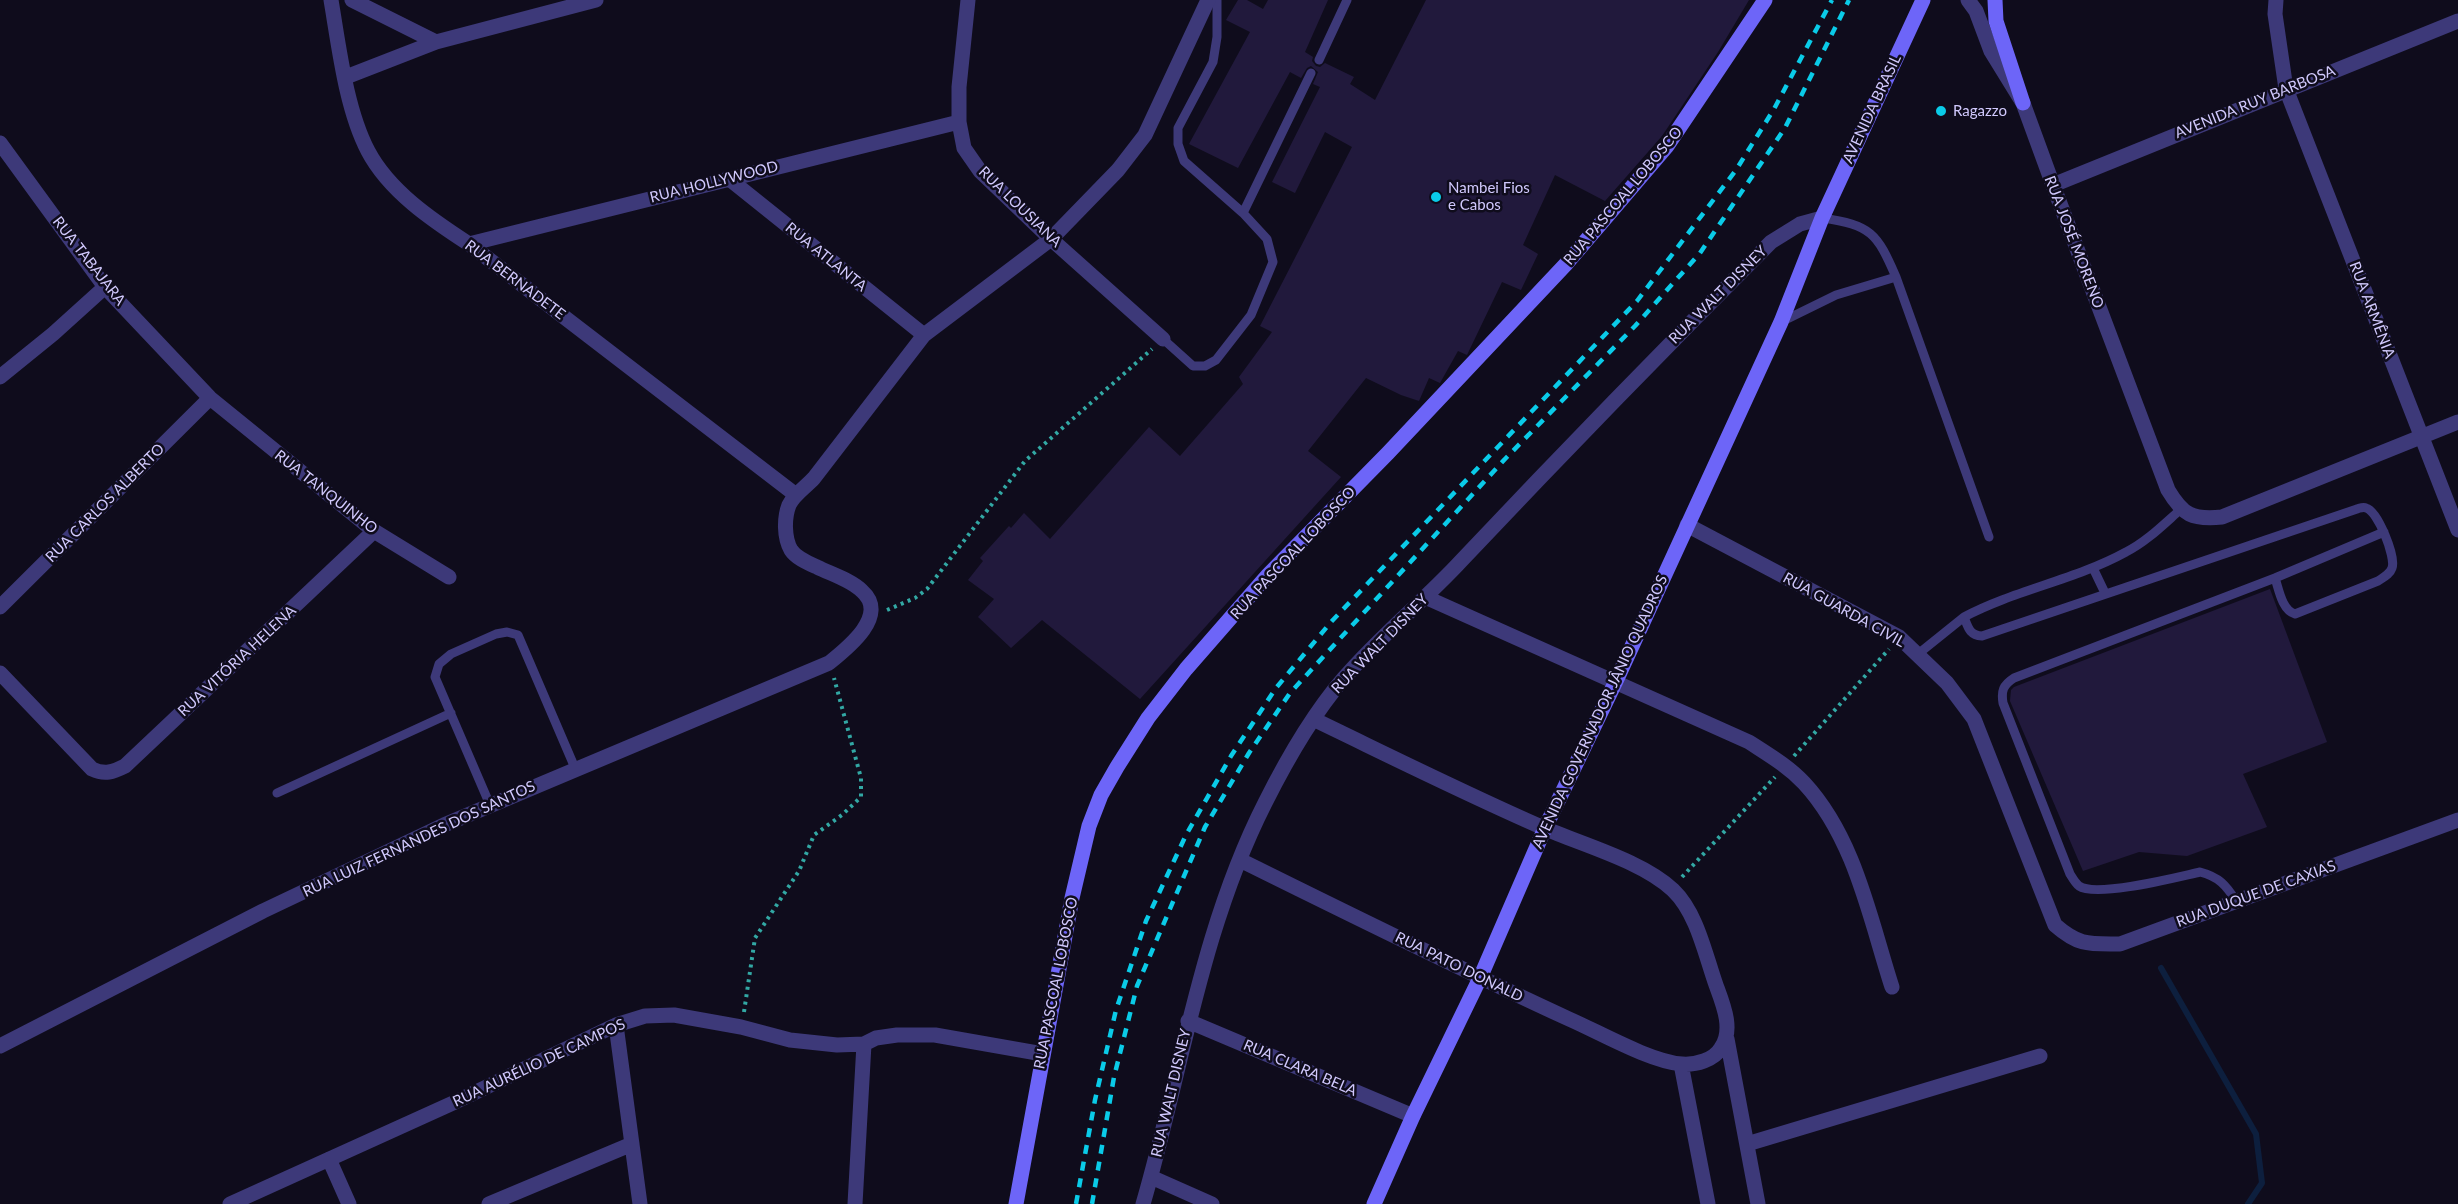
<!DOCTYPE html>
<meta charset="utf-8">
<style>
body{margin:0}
canvas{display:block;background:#0f0c1c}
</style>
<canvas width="2458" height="1204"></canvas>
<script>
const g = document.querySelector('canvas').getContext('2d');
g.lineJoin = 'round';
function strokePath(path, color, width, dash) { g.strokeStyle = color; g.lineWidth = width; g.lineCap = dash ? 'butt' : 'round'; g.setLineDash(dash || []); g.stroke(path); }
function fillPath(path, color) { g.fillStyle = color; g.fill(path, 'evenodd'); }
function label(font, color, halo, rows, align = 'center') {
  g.font = font + ' Lato,sans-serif'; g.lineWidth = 5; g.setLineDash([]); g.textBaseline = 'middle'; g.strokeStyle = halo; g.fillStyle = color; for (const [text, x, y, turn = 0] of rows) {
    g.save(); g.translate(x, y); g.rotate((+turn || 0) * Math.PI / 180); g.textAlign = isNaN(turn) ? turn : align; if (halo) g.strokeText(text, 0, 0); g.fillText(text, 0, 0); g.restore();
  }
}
strokePath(new Path2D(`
 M2161,968L2256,1134L2262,1183L2248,1204`), '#0d1f3e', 6);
fillPath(new Path2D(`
 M1238,0H1247L1263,9L1268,0H1328L1305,52L1313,57L1312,61L1316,66L1320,67L1325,63L1354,77L1350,84L1375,100L1426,0H1749L1718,52L1662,136L1605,201L1555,175L1523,245L1538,254L1521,290L1502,282L1467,355L1458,351L1440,383L1429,378L1419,401L1401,395L1366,378L1308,451L1341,477L1140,699L1042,620L1011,648L978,617L994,599L968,580L983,561L980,558L1009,526L1011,528L1024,513L1050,539L1149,427L1180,456L1243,384L1239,377L1272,332L1260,326L1352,147L1325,132L1295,193L1272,182L1320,87L1313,84L1318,72L1311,66L1307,68L1301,78L1290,72L1238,168L1189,144L1250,32L1226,20Z
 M2270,589L2327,742L2243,774L2267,827L2187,856L2139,852L2083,871L2010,701L2011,690L2014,687Z`), '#21193c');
strokePath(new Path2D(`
 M887,610L915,598L927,589L1025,461L1152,349
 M1794,756L1889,649
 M1682,877L1775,777
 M744,1012L755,938L799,871L814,835L842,815L861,797V778L834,678`), '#32a8a4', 4, [3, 4.5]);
strokePath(new Path2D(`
 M1319,60L1347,0
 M1243,213L1311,73
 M1822,218C1871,225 1877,233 1896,277L1989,537
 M1781,322L1836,295L1896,277
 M1163,339L1193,366H1205L1216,360L1251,315L1273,262L1267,239L1243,213L1184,161L1178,144V128L1213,62L1217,37V0
 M2180,510C2163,525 2146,542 2126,552C2075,580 2015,590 1964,617C1968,627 1969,635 1982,636L2357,509C2359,508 2364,507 2366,508C2378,511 2396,557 2392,568C2390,574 2384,577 2378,581L2295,614C2282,610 2279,590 2275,578
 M2093,568L2105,593
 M1918,654L1964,617
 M277,793L451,713
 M490,805L435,677L439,664L451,654L496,634L507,632L518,635L575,768
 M2236,901C2226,885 2219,877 2200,872C2177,877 2096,898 2079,886C2075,883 2072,877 2070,874L2003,703C2001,691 2003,685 2014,678L2275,578L2384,532`), '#3d3979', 9);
strokePath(new Path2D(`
 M331,0C339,47 346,109 368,151C389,191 432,220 469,244L796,495
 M352,0L436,42
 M968,0L959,87V122L964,148L980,171L1051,239L1163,339
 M2276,0L2275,14L2286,89L2458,530
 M346,77L436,42L596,0
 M0,143L105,287L210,398L374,531L449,577
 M728,178L924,335
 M2053,185L2168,490C2183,515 2192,520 2222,517L2458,422
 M469,244L959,122
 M0,377L53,334L105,287
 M1687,525L1899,637L1947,683L1974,719L2055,925C2079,946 2089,944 2120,944L2458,820
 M1425,597L1749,742C1769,755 1788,766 1804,783C1855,838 1870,919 1892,987
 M0,607L210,398
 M0,673L92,769C105,775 113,772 125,766L374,531
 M1240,860C1349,914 1458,968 1569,1019C1599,1032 1651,1062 1682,1064C1696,1065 1714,1060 1721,1048C1734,1030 1723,1004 1716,985C1705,954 1697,913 1673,890C1642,861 1583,845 1544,828C1466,794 1390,756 1313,719
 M1188,1021L1413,1116
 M616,1025L640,1204
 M1727,1039L1758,1204
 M0,1046L263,911L444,825L829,663C849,647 889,615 862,591C851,580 831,574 817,567C808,563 796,558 791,550C784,538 784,518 789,505C794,494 806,487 814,478L924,335L1051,239L1118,170L1145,135L1208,0
 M1681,1064L1708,1204
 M1747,1144L2040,1056
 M329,1159L349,1204
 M1151,1177L1212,1204
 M230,1204L453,1103L616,1025L645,1016L674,1015L741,1027L790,1040L837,1045L864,1044L876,1038L897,1035H935L1043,1054
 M489,1204L632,1144
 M855,1204L864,1044
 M1143,1204C1182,1070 1201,929 1265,803C1287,759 1312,715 1344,678C1380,636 1424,601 1461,561C1563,453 1666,347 1771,242L1800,224L1822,218`), '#3d3979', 15);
strokePath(new Path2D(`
 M1968,0L1976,11L1991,51L2023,103L2053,185L2458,21`), '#3d3979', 15);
strokePath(new Path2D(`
 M1995,0L1996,21L2023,103
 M1016,1204L1072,898L1089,826L1101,795L1117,767L1148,718L1186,669L1268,575L1388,453L1566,264L1667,146L1765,0
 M1374,1204L1413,1116L1480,978L1545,828L1616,681L1781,322L1822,218L1923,0`), '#6d65f8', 15);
strokePath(new Path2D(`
 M1076,1204L1095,1100L1116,1010L1146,921L1186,835L1231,756L1276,688L1331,622L1637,301L1736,170L1774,109L1832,0
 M1092,1204L1114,1077L1137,986L1205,827L1249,753L1290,693L1505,459L1635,326L1700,253L1785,128L1849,0`), '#0acbe8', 4.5, [9, 8]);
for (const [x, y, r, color] of [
 [1941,111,6,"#0acbe8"],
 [1436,197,6,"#0acbe8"]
]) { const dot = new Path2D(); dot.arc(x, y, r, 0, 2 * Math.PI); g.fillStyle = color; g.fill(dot); strokePath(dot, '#0f0c1c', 2); }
label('15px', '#d1c9fd', '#0f0c1c', [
 ["AVENIDA RUY BARBOSA",2255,102,-22],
 ["AVENIDA BRASIL",1872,109,-65],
 ["RUA HOLLYWOOD",714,182,-14],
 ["RUA PASCOAL LOBOSCO",1623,196,-50],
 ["RUA LOUSIANA",1020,207,44],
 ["RUA JOSÉ MORENO",2074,242,69],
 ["RUA ATLANTA",826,257,39],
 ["RUA TABAJARA",89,261,52],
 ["RUA BERNADETE",515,280,37],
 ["RUA WALT DISNEY",1718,295,-45],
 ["RUA ARMÊNIA",2372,310,69],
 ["RUA TANQUINHO",326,492,38],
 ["RUA CARLOS ALBERTO",105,503,-45],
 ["RUA PASCOAL LOBOSCO",1293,553,-47],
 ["RUA GUARDA CIVIL",1844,610,29],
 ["RUA WALT DISNEY",1380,644,-46],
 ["RUA VITÓRIA HELENA",237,661,-43],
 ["AVENIDA GOVERNADOR JÂNIO QUADROS",1600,712,-65],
 ["RUA LUIZ FERNANDES DOS SANTOS",419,839,-25],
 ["RUA DUQUE DE CAXIAS",2256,894,-20],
 ["RUA PATO DONALD",1459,967,26],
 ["RUA PASCOAL LOBOSCO",1056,983,-79],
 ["RUA AURÉLIO DE CAMPOS",539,1063,-25],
 ["RUA CLARA BELA",1300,1068,23],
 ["RUA WALT DISNEY",1171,1093,-77]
]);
label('15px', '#d1c9fd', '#0f0c1c', [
 ["Ragazzo",1953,111],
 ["Nambei Fios",1448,188],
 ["e Cabos",1448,205]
], 'left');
</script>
